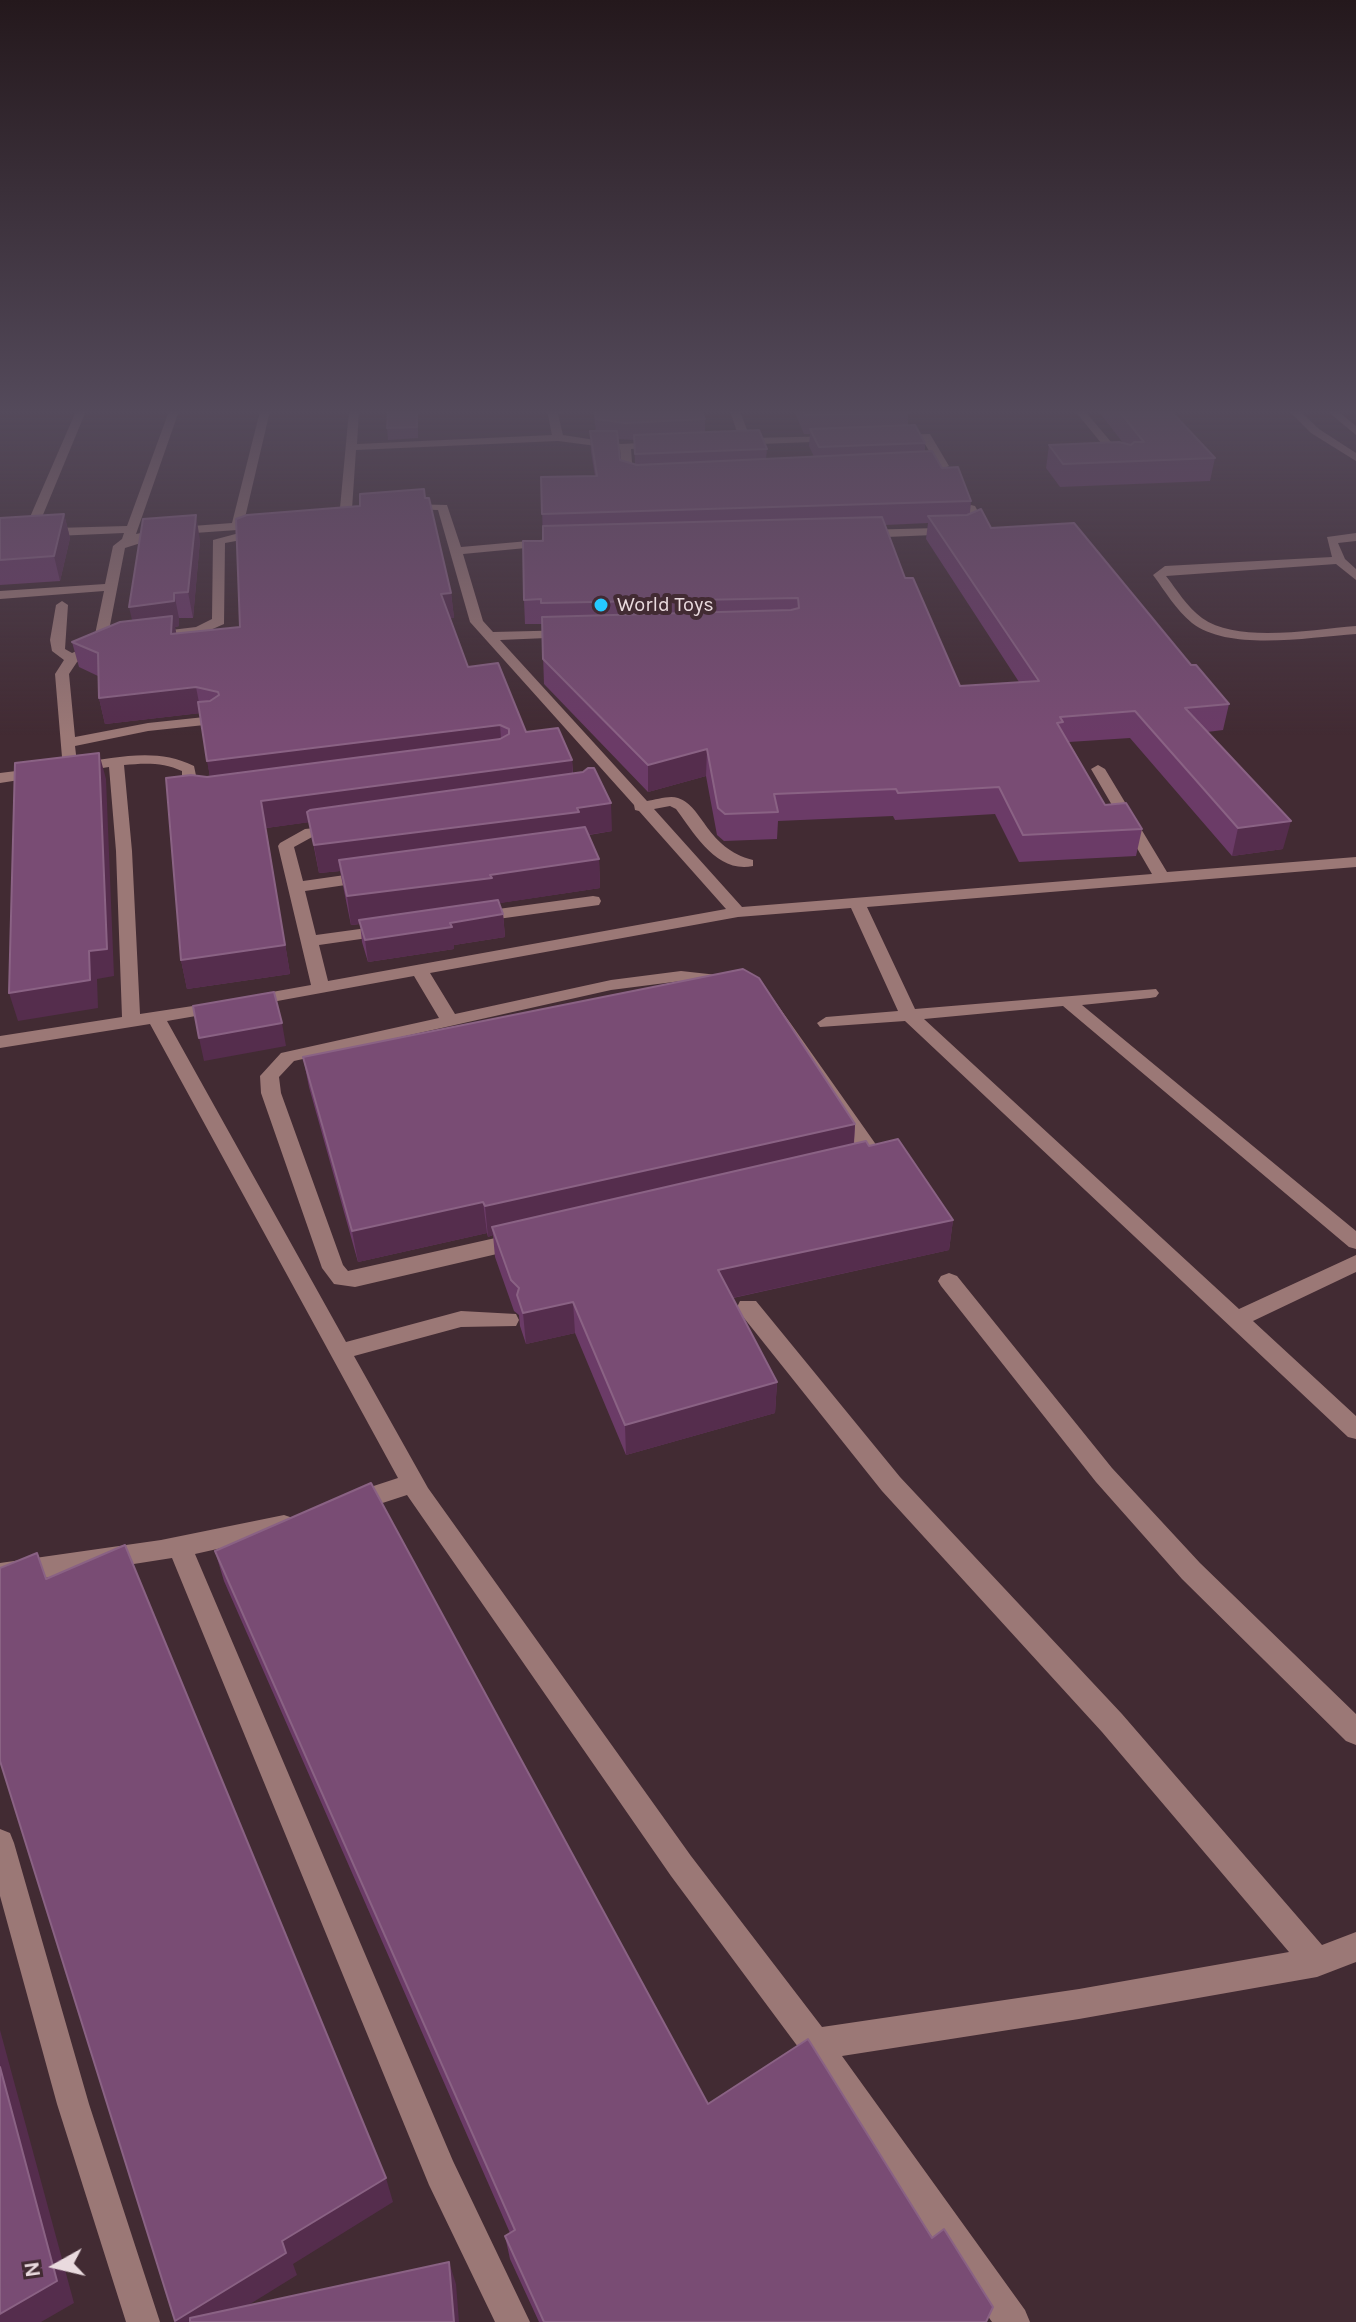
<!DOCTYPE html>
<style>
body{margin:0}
#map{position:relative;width:1356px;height:2322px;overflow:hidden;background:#422b33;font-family:Karla,sans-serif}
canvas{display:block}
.north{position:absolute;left:16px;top:2226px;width:80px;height:80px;-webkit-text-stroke:6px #422b33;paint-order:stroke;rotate:262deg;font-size:22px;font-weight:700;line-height:32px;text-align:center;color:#e9dade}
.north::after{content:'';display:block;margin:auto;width:28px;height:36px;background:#e9dade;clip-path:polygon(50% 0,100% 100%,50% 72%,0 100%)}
</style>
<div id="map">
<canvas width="1356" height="2322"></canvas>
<div class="north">N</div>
</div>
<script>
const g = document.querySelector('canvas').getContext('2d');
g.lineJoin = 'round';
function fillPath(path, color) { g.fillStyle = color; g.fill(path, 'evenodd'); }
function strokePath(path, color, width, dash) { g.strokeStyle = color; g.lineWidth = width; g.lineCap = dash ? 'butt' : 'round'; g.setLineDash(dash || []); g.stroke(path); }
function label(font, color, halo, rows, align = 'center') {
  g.font = font + ' Karla,sans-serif'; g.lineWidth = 8; g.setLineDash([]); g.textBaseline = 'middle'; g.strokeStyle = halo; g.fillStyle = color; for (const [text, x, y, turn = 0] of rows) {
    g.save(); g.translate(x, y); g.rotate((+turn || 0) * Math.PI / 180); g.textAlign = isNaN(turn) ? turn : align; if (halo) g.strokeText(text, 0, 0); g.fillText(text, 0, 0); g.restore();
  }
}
fillPath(new Path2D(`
 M76,411H86L40,522L56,528L127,526L169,411H179L136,534L166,528L232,523L260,411H270L244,522L262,521L268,525L266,528L166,535L125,548L106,646L77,662L69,674L75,737L148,723L214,716L221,720L214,724L148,731L75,746L77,763C117,758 156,747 194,766L198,785L208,795L200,800L182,787V771C163,762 144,763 124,765L132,851L140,1014L219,1002L228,1007L219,1012L167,1021L346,1342L461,1311L516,1314L519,1320L516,1326L461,1327L354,1356L428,1488L691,1856L822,2027L1079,1989L1289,1952L1102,1732L882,1491L740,1313L737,1307L740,1301H756L900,1477L1122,1714L1322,1945L1356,1932V1962L1317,1977L1079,2019L842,2056L1025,2310L1030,2322H992L804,2055L671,1876L407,1495L352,1513L343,1510L340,1503L343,1496L398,1478L150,1024L0,1048V1036L122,1017L116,851L109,767L70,773L63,769L55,674L64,660L52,651L50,640L56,605L62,601L68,605L65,649L72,653L93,644L104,591L0,599V591L105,584L113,546L122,539L124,533L55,536L27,524Z
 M349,411H359L357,444L552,435L547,411H570L558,414L563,435L621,444L739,438L730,411H740L750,438L930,434L949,466L943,469L637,483L623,479L620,449L558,441L356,450L352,509L343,519L321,521V517L335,514L340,508ZM915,438L922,439L936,463L633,475L631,449Z
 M1075,411H1085L1127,461V465H1119Z
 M1289,411H1300L1319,429L1356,453V461L1311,433Z
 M1327,411H1338L1356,426V435Z
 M406,504L447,505L461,547L551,539V545L547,546L463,554L483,621L493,632L575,630V636L570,637L500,640L647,801C656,800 669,795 678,798C704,807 706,848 753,860V866C717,874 694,833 676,809L670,806L654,809L742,907L1152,874L1091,769L1098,765L1105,769L1167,872L1356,857V867L867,907L915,1009L1156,989L1159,993L1156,997L1150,998L1082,1005L1356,1231V1249L1349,1247L1063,1006L924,1019L1239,1309L1356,1255V1272L1253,1321L1356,1416V1439L1348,1437L905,1021L820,1027L817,1023L826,1017L898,1011L851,908L738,917L430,973L455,1014L611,980L681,971L736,977L772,997L877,1146L879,1154L871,1167L355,1287L334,1284L322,1268L261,1093L260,1076L281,1053L439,1018L414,976L250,1006L244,1005L241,1001L244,997L311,985L278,846L280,843L305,829L344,825V831L314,836L294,847L303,881L366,872L374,877L366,882L305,891L316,935L389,925L398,930L389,935L319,945L328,981L726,909L639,811L635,810L634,805L470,622L438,510L402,509L400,507ZM681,981L726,986L760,1005L857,1147V1157L348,1271L343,1265L281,1093L279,1077L294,1061L611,990Z
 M971,505L975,506L986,526L980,533L863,538L857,534L863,530L973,527L965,508Z
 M243,532L247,533V539L225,543L224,624L199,635L146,639V633L196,627L212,619L213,540Z
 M1356,533V541L1338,543L1345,559L1356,569V580L1336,564L1166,576C1177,590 1187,607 1202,618C1238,644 1314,629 1356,626V634C1310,637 1230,652 1192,623C1176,610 1165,591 1153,575L1165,566L1332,557L1327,537Z
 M40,768L48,773L45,776L0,783V773Z
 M593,896L599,897L601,901L599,905L476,922L468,917L476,912Z
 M949,1273L957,1276L1112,1468L1200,1563L1356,1714V1745L1346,1741L1182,1579L1096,1482L941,1286L938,1281L941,1276Z
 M284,1515L293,1518L296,1525L293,1532L195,1554L453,2161L530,2322H495L429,2185L172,1558L0,1585V1563L161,1540Z
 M0,1829L10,1833L14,1843L89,2104L160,2322H126L57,2104L0,1896Z`), '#9b7876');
fillPath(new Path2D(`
 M418,411V438L388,440L387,428Z
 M593,411H702L705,419V432L767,449L766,459L814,457L809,446L810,434H804L796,416V411H908V425L925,443V451L942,468L971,501L970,513L1191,665L1229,704L1223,730L1207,732L1283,849L1232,856L1130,738L1069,742L1105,805L1142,829L1136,856L1019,862L995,814L895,820L893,816L778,821L777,839L724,841L717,835L706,776L648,792L544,684L542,624H525L524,600L543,541L541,477L595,476L591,452L590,431H596ZM618,439L634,440L635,465L620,460ZM928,523L926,539L1019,682L960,686L905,578L885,525Z
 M1098,411H1171L1215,458L1210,481L1060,487L1046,468L1049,445L1124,444Z
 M425,498L451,593L454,618H450L468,667L526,732L572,760L573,774L612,831L589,835L599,859L600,888L499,903L503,914L505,937L454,945V949L368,962L362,942L360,924L351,925L340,871L319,873L309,822L266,828L290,974L187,989L181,960L207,777H210L200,713L105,724L99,698L98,676L79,667L72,642L132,620L200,540L193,618H179V626L175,627L176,634L240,627L360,506Z
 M64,514L70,538L60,581L0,585V518Z
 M303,1057L855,1124L854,1144L869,1146L953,1220L949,1250L733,1298L777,1382L775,1413L626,1455L575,1333L526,1344L520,1326L519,1315L514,1311L495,1257L493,1235L488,1237L487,1233L358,1262L309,1087Z
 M215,1551L708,2104L932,2238L987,2322H539L510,2259L505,2236L510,2233L224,1581Z`), '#6b3b67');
fillPath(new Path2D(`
 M64,514L70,538L60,581L54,556Z
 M196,515L200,540L193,618L188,592Z
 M174,593L179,618V626L175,627L178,641L135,633L129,607Z
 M451,593L454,618L443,619L441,594Z
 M196,687L201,713L105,724L99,698Z
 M500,725L502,751L212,788L207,761Z
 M707,749L706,776L648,792V765Z
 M99,753L106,779L114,976L97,979L98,1008L18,1021L9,993Z
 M572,760L573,787L266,828L290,974L187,989L181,960L261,801Z
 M611,803L612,831L580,836L339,860L340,871L319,873L314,845Z
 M1291,821L1283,849L1232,856L1238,828Z
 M599,859L600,888L494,904V907L351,925L347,896Z
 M503,914L505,937L454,945V949L368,962L365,940L450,923Z
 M282,1023L286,1046L204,1061L199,1038Z
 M855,1124L853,1155L492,1227L493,1235L488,1237L485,1206Z
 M483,1202L487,1233L358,1262L352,1231Z
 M953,1220L949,1250L718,1301V1270Z
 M573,1302L575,1333L526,1344L523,1313Z
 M777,1382L775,1413L626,1455L625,1425Z
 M0,2030L74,2303L41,2322H0Z
 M386,2178L393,2202L293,2264L297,2275L221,2322H176L175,2321L282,2241Z
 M449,2262L456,2284L459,2322H454Z`), '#552d4d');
const building = new Path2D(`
 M388,411H417V427L387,428Z
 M595,411H702L705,419L625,423L596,419Z
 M803,411H908L909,413L805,415Z
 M1119,411H1171L1215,458L1063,464L1049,445L1119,442L1131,445L1134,442H1144Z
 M915,425L925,443L819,447L810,429Z
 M759,430L767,449L635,454L634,435Z
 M590,431H617L620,460L637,465L932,451L942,468L958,467L971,501L542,514L541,477L597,476Z
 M424,489L425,498H429L451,593L441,594L468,667L498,663L526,732L558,728L572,760L261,801L285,945L181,960L166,778L191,775L207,777L500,739L509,734V729L500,725L207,761L198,702L210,701L219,695L218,692L196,687L99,698L98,653L72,642L120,622L172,616L171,634L240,627L236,519L247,515L360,506V494Z
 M981,509L991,528L1074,523L1191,665H1196L1229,704L1185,708L1291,821L1238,828L1135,711L1060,717L1063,722L1057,723L1105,805L1126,803L1142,829L1023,835L999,787L898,793L896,789L774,794L778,812L725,814L718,808L707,749L648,765L543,659L542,617L791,610L799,608L798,598L541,603V599L524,600L523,541H543V526L882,517L905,578H913L960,686L1039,681L928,516L967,515Z
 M64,514L54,556L0,560V518Z
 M196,515L188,592L174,593V601L129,607L143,519Z
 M99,753L107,949L89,951L90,980L9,993L15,763Z
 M588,768H594L611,803L577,808L579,812L314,845L307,812L310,810L583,772Z
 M585,827L599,859L490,875L492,878L347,896L339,860Z
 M498,900L503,914L450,923L452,927L365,940L359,920Z
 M743,969L759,978L855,1124L485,1206L483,1202L352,1231L303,1057Z
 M274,992L282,1023L199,1038L193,1006Z
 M898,1139L953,1220L718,1270L777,1382L625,1425L573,1302L523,1313L517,1295L519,1288L511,1280L492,1227L866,1141L869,1146Z
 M371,1483L708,2104L808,2039L932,2238L944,2229L993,2307L986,2322H544L505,2236L515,2230L215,1551Z
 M125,1545L386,2178L282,2241L286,2253L175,2321L0,1761V1568L37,1553L46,1579Z
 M0,2067L57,2281L0,2314Z
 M449,2262L454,2322H190V2318Z`);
fillPath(building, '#794c74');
strokePath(building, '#8a6284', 2);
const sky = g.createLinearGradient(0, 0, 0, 736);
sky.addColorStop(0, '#24181c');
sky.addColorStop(0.56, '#544a5b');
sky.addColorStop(1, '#544a5b00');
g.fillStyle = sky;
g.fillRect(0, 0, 1356, 736);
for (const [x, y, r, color] of [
 [601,605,8,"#25c9fe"]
]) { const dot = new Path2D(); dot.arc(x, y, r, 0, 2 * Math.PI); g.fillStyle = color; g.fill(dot); strokePath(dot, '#422b33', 3); }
label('20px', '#e9dade', '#422b33', [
 ["World Toys",617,605]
], 'left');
</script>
